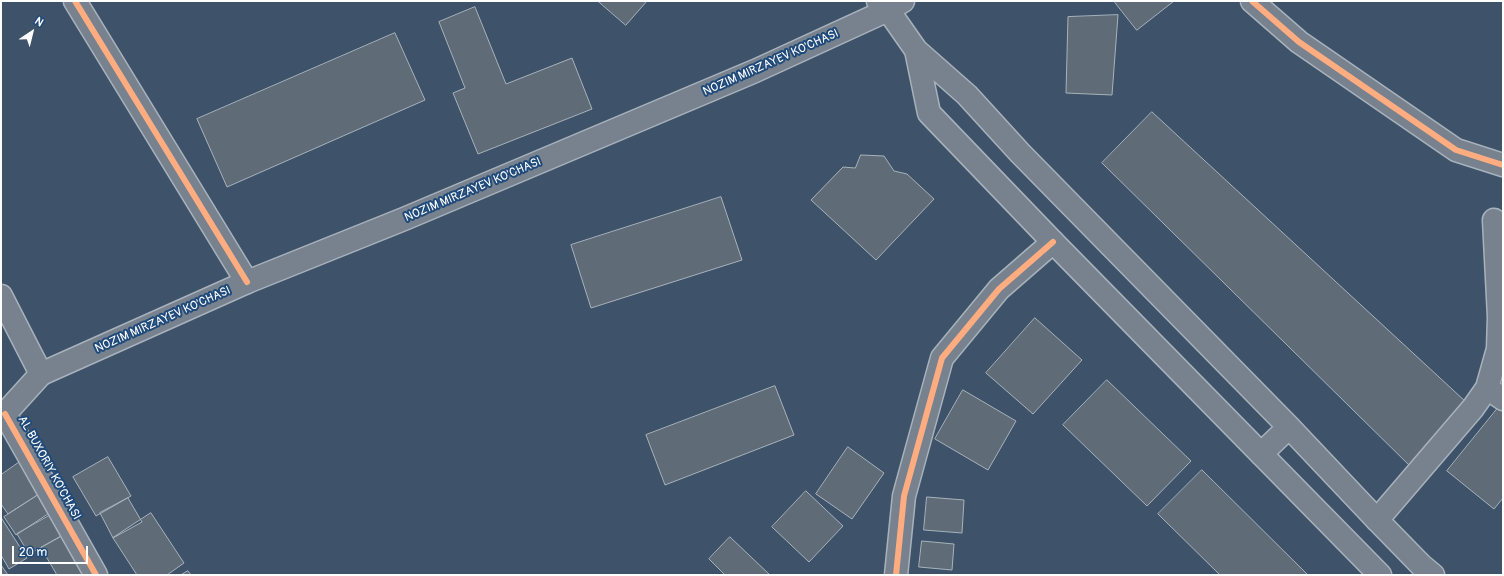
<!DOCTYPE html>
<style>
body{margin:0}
#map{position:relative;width:1504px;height:576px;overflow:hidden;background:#3e5369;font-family:Pangolin,sans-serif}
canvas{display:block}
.frame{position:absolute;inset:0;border:2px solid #fff;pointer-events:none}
.north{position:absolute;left:12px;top:12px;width:40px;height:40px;-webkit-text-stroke:3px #1f4a7a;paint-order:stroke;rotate:35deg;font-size:11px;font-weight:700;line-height:16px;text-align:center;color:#fff}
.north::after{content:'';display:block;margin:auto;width:14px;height:18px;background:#fff;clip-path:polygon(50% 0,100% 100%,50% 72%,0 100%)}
.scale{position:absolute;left:12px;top:546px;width:76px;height:18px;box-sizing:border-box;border:2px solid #fff;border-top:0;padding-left:5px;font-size:12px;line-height:14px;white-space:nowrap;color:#fff;-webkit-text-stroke:3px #1f4a7a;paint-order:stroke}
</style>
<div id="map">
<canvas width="1504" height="576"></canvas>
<div class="frame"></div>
<div class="north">N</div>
<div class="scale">20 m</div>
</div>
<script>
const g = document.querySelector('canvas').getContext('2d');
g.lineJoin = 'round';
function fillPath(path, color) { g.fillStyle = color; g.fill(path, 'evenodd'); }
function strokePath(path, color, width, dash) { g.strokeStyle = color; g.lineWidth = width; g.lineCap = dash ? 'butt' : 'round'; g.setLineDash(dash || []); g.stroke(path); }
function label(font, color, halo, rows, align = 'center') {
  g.font = font + ' Pangolin,sans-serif'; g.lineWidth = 4; g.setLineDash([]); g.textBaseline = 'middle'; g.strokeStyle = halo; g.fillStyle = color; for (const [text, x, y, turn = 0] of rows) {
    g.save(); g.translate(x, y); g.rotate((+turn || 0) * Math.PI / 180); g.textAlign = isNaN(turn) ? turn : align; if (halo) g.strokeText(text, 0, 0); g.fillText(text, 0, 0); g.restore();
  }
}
const building = new Path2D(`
 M598,1H647L626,25Z
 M1114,1H1174L1137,30Z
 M475,7L506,84L572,58L592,109L478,154L453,93L465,88L439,22Z
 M1118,15L1112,95L1066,93L1068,17Z
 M395,33L425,100L227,187L197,119Z
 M1152,112L1466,402L1413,469L1102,163Z
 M861,155L884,156L894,171L907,174L934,199L876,260L811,200L843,167L855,168Z
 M721,197L742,260L591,308L571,245Z
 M1035,318L1082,360L1033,414L986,373Z
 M1107,380L1191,461L1147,506L1063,425Z
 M775,386L794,435L665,485L646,435Z
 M963,390L1016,421L988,470L935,439Z
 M1498,408L1503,412V498L1494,509L1447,471Z
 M848,447L884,473L852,519L816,494Z
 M108,457L131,496L96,516L73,477Z
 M24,459L45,490L8,514L1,504V475Z
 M1202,470L1308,575H1220L1158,514Z
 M806,491L843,526L809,562L772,527Z
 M43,492L54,510L16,535L4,517Z
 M927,497L964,500L962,533L924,530Z
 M128,498L142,522L113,538L100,513Z
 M56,512L68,532L29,554L17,534Z
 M151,513L184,563L167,575H137L113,538Z
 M2,519L27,558L9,569L1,555V520Z
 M68,533L92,575H57L41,548Z
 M730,537L770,575H725L709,559Z
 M922,541L954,544L952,570L919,567Z
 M1,565L8,575H1Z
 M188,571L191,575H181Z`);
fillPath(building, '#5f6c77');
strokePath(building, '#a8b2bc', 1);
const minor = new Path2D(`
 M75,1L247,282
 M1252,1L1299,42L1456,150L1503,165
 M888,10L903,1
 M1487,388L1503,399
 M5,414L96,575
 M1,418L41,374
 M1377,520L1473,408L1487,388L1498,349L1499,317L1494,220
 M896,575L904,496L942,358L999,289L1053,242`);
const major = new Path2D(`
 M878,1L888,10L916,50L967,95L1020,153L1289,427L1377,520L1421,565L1433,575
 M916,50L929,113L1053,242L1380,575
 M1,296L41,374L247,282L404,219L755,71L888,10
 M1261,454L1289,427`);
strokePath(minor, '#a8b2bc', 25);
strokePath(major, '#a8b2bc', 25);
strokePath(minor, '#77828e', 22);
strokePath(major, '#77828e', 22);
strokePath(new Path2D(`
 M75,1L247,282
 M1252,1L1299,42L1456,150L1503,165
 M5,414L96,575
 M896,575L904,496L942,358L999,289L1053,242`), '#ffac80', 6);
label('12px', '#fff', '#1f4a7a', [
 ["NOZIM MIRZAYEV KO'CHASI",771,63,-24],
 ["NOZIM MIRZAYEV KO'CHASI",473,190,-23],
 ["NOZIM MIRZAYEV KO'CHASI",163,320,-24],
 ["AL BUXORIY KO'CHASI",49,468,61]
]);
</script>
